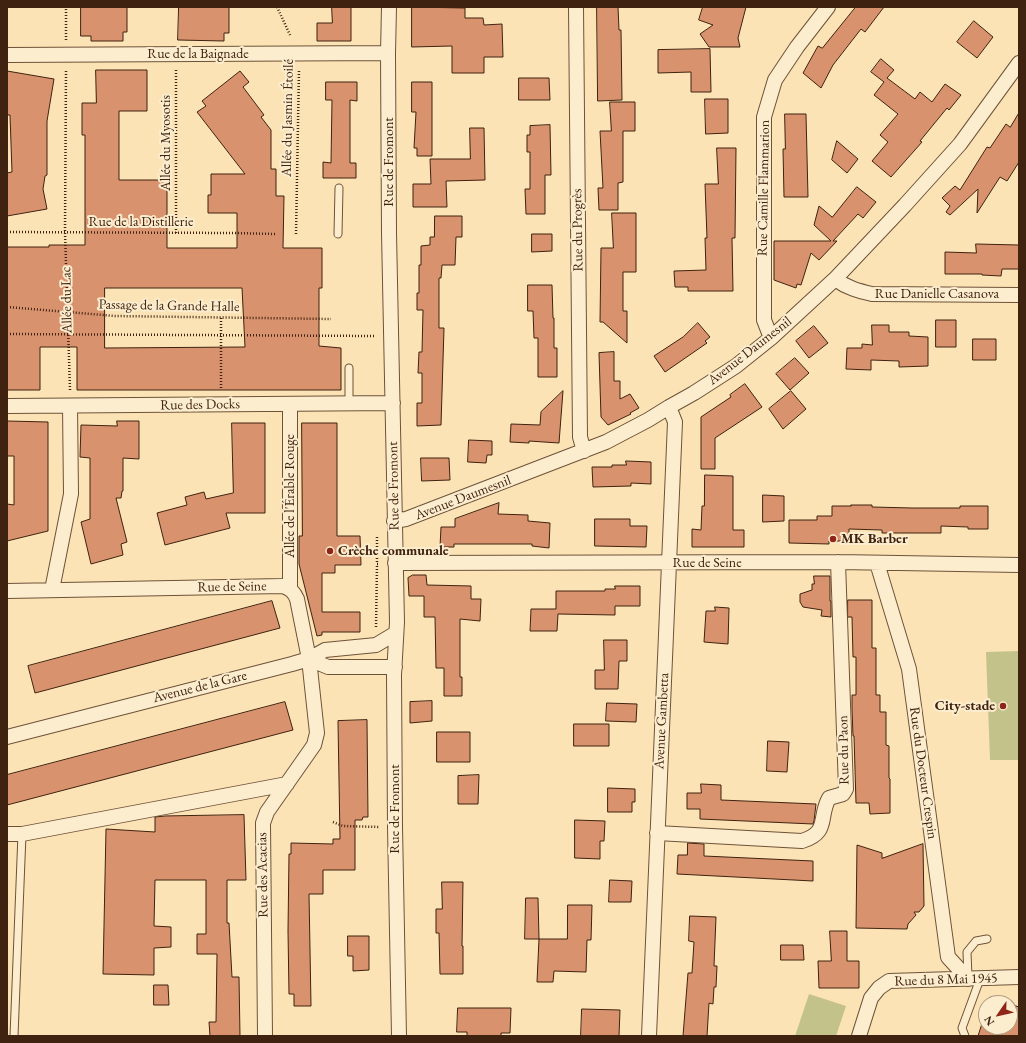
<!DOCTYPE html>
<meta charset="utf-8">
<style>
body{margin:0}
#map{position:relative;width:1026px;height:1043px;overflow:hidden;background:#fce3b5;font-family:"EB Garamond",serif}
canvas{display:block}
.frame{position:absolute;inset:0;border:8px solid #3f220f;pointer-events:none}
.north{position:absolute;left:978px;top:995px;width:40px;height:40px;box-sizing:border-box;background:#fdedcf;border:1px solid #b19c82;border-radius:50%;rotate:236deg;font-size:11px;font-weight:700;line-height:16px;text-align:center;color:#3f220f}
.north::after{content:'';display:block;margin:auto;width:14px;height:18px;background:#8f2418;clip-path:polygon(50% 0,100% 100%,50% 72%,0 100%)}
</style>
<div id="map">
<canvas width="1026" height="1043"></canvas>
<div class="frame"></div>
<div class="north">N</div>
</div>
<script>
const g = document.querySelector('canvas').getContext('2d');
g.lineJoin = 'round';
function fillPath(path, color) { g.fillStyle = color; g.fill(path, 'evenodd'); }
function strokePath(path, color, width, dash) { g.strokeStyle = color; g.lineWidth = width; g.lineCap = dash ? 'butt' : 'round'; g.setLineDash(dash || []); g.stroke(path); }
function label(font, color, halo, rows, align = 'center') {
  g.font = font + ' "EB Garamond",serif'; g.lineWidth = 4; g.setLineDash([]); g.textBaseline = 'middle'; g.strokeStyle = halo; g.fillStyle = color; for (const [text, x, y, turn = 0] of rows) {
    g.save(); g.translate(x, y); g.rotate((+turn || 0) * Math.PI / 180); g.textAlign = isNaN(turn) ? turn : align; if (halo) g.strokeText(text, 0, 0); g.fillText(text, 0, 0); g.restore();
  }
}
fillPath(new Path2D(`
 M1019,651V760H990L986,652Z
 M809,994L846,1006L836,1036H795Z`), '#c3c28a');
const building = new Path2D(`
 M81,7H127V32H123V41H91V36H81Z
 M179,7H229V33H224V41L178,40Z
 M332,7H351V41H317V23H332Z
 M412,7L465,8V18H483L484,25L502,24L503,57H484V73H452V46L412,47Z
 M597,7H618L619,30H621L622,100L598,101Z
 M703,7H746L738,38L740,47H709L700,34L713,25L699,20Z
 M856,7H884L865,32L861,29L833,65L821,88L803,73L818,46L822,48Z
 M974,21L993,37L977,58L957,42Z
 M710,49L711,92H691V72L658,73V50Z
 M881,59L894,70L887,78L915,99L920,92L932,102L945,84L961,95L949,110L947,108L920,141L922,142L891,177L872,161L888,142L880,135L898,114L874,95L884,82L871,72Z
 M96,70H147V111H119V180H167V248H237V213H208V195H211V174H245L197,112L206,106L202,101L240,71L249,82L243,87L264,115L261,117L271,130V169H276V196H284L283,248H322V288H319V346L341,348V390H77V347H40V390H7V247H49V245H85V135H82V103H96ZM105,288H242L245,347L105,348Z
 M7,71L54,79L47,121V175L45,176L43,189L47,209L7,216V173L12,172L10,115H7Z
 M519,78H549L550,100H519Z
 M326,82H357V101L350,100V163H356V178H323V162L331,163L332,100H326Z
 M412,82H432V156H417V148H414L416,112H412Z
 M705,99H728V133L706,134Z
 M610,102H635V131H623V182L618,183V210H599L598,188H603L600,131H611Z
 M1019,113V162L1007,181L1000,177L977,213L978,189L950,215L946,212L950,206L942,198L955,186L960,190L987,147L990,148L1006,124L1010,127Z
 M785,114H806L808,197H784L783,149H785Z
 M550,125L551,175H545V214H526L525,189H530V152H527V135H530V126Z
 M470,128H484L485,180L446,181L447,207H413V184H431L430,159H470Z
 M837,141L858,159L847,173L832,160Z
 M717,148H736L735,238H732L733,291H688V287H675L674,271L706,270L705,238H707L705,184H718Z
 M857,187L876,202L863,218L858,214L833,241H837L819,260L811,253L801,285L797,284L796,288L774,280V241H831L814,225L819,206L832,217Z
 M612,213H636V272H623V311H627V343L603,322H600L601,248H613Z
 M435,216H462V237H456L455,265H442L441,278H439V328H444L441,425L417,426V403H422V373H418L419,352H422L423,310H417V293H419V265H421V246L430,245V237H434Z
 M532,234H552V251L532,252Z
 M976,244L1019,245V269H1002L1001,276L982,275V274H945V252L976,253Z
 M528,285H552L553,318H554V348H557V377H538V338H534L533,311H528Z
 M936,320H956V347H936Z
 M698,323L710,337L705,341L707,343L665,372L654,356L683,337Z
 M872,325H889V332H909V336L928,337V366L899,367V361L871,360V370L846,369L847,348H862V344L872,345Z
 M814,326L828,343L809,358L796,341Z
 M973,339H996V360H973Z
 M614,352V381H620V399L630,394L639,408L630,413L631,414L608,425L601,417L599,353Z
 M795,358L809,373L790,390L776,374Z
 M745,384L762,407L715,438V469H701V417L731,397L730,395Z
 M563,391L559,443L529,441V443L510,442L511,424L540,425L541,412Z
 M791,391L806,409L783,429L769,409Z
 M7,421L48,422V531L7,541V504L14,505V456H7Z
 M117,421H139V459L123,458V491H122L121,498H116L127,542L121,544L123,555L91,564L81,522L90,519V458L80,457L81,425L117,426Z
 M232,423H265V513H226L230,528L165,545L157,513L187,505L185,497L204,492L206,499L233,493Z
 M302,423H337V536H360L361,565H335V573H322V612H360V632H322V635L317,636L299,564V536H302Z
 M469,440L492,441V455H487L486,463L468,462Z
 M421,458H449L450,480L422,481Z
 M626,461L651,462V484L631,483V486L593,487L592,467H612V465H626Z
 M705,475L733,476V530H744V547H692V529L701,530L702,506H704Z
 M763,495L784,496V521L763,522Z
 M499,503L498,514L528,515V521L550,523L549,548L532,546V544H454V547H440L441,527H455V519Z
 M851,505H872V507L912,508H960V506H988V529H968V527L941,526V533H882V530L849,529V541H829V544L789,543V520H817V516H832V506H851Z
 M595,519H630V526H647L646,547L595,546Z
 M413,575H426L427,585L471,586V599H481L480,621L460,619V677H462V696H444V668H436L435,617H424V596H409L408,578Z
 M814,576H830V601H831V617L821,616L822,610L803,607L800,602V594L812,590V584H814Z
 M615,586H640V606H615V615L558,614L557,631H530L531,609H556V591H605V589H615Z
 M848,600H872V648H876V695H880V712H886V745L889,746V778L890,779V813L870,814L869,803H856L854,736H853L852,709V695H856V657H853L852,617H848Z
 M272,601L280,628L35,693L28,666Z
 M715,607L729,608L728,644L704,642L706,611H715Z
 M604,640H627V661H619L618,689H595V670H604Z
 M432,701V721L410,723V702Z
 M285,702L293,730L7,805V775Z
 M607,703L637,704L636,722L606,721Z
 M367,720L368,817H363L362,820H355V870H323V894H309L311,1006H294V994H289L288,931L289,854H291V843L333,844V839H340L338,721Z
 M574,724H609V746H574Z
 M437,732H470V762H437Z
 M768,741L789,742L787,772L767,771Z
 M479,775L478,804H458V776Z
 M701,784L721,785V800L816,804L814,821L813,824L700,819V809H687V793H701Z
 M608,788L635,789V802H632V812H608Z
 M244,815L246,880H227V923H229L232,977H239L240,1036H210L209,1022H216L217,954H197V934H206V880H155L154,926L171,927V947L154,948V975L103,974L106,829L155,832V817L165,816Z
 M575,820L605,821L604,841H600V859L575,858Z
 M688,843L704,844V856L813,861V881L677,874L678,855H687Z
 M923,844L924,906L919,912H914L916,915L908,924L907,929L856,928L857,845L882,853V858Z
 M610,880L632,881L631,902H609Z
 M442,882H463L462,946H463V974H440L439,933H436V909H442Z
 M526,898H538L539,939H525Z
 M568,905H592L591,940H587L586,972L554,971L553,982H537L539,939H567Z
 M690,916L716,917L714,966H717L716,987H714L713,1004L709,1003L707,1036H683L688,973H692L694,942L689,941Z
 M830,931H847V961H859V988H819L818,961H831Z
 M348,936H369V970L353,971V956H348Z
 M781,945H803L804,960H781Z
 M154,985H168L169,1005H154Z
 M991,997L1007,1003H989Z
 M1010,1004L1019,1007V1036H978L986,1011V1027H1010Z
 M458,1008H511L510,1033H501V1036H467V1032H457Z
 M582,1009L620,1010L619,1036H581Z`);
fillPath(building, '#d9926e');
strokePath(building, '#3f220f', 1);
const service = new Path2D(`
 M338,234L339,188
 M349,404V368
 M968,977L967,952L976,941L987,939
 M14,1036L22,834
 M965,1036L962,1028L980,979`);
const minor = new Path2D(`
 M389,7L388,53L389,233L397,622L394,675L395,827L399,1036
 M576,7L580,437L584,451
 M7,55L388,53
 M835,279C847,288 859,291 872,294L1019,295
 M771,338L764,320V117L775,80L797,47L828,7
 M290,404V589
 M7,406L393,403
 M394,521L406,519L606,442L648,420L669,407L694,393L736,366L771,338L835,279L905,205L960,144L1019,63
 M395,563L838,562L1019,565
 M877,563L909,669L948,957L968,979
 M52,590L71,494L70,406
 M7,591L283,586C291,589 294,592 297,599L309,659L317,733L314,745L267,812L263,823L265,1036
 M309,659L328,667H395
 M7,737L292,664L309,659L325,650L376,645L396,633
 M657,833L802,841C830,832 818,818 829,798L843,794L846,789L838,562
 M7,834H22L287,784
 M649,1036L675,422L669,407
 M859,1036L871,998L879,988L889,981L1019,977`);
strokePath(service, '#6e5238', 9);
strokePath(minor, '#6e5238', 16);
strokePath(new Path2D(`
 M277,7L291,37
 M66,40V7
 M66,71L65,232L70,390
 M7,232L234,233L275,234
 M176,233V69
 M296,234L299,69
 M7,307L115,316L331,319
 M7,334L375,336
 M221,388V318
 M377,537V564H380
 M376,627L377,564
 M333,822L343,826L380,827`), '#3f220f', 2.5, [1, 2]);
strokePath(service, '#fdedcf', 7);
strokePath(minor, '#fdedcf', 14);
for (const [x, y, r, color] of [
 [833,539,4,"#8f2418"],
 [330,551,4,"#8f2418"],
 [1003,706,4,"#8f2418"]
]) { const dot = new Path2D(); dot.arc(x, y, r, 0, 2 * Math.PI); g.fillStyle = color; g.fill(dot); strokePath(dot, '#fdedcf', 1.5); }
label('14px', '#3f220f', '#fdedcf', [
 ["Rue de la Baignade",198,54],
 ["Allée du Jasmin Étoilé",288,118,-89],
 ["Allée du Myosotis",166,143,-90],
 ["Rue de Fromont",389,162,-90],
 ["Rue Camille Flammarion",764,188,-89],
 ["Rue de la Distillerie",141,222],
 ["Rue du Progrès",578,230,-91],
 ["Rue Danielle Casanova",937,294],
 ["Allée du Lac",67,300,-91],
 ["Passage de la Grande Halle",169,306,1],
 ["Avenue Daumesnil",750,351,-38],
 ["Rue des Docks",200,405,-1],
 ["Rue de Fromont",394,486,-91],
 ["Allée de l'Érable Rouge",290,496,-90],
 ["Avenue Daumesnil",463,498,-21],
 ["Rue de Seine",707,563],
 ["Rue de Seine",232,587,-1],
 ["Avenue de la Gare",200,687,-14],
 ["Avenue Gambetta",662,721,-87],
 ["Rue du Paon",844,750,-91],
 ["Rue du Docteur Crespin",923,773,82],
 ["Rue de Fromont",395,809,-90],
 ["Rue des Acacias",263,875,-91],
 ["Rue du 8 Mai 1945",946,980,-2]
]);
label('bold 14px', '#3f220f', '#fdedcf', [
 ["MK Barber",841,539],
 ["Crèche communale",338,551],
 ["City-stade",995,706,"right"]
], 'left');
</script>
